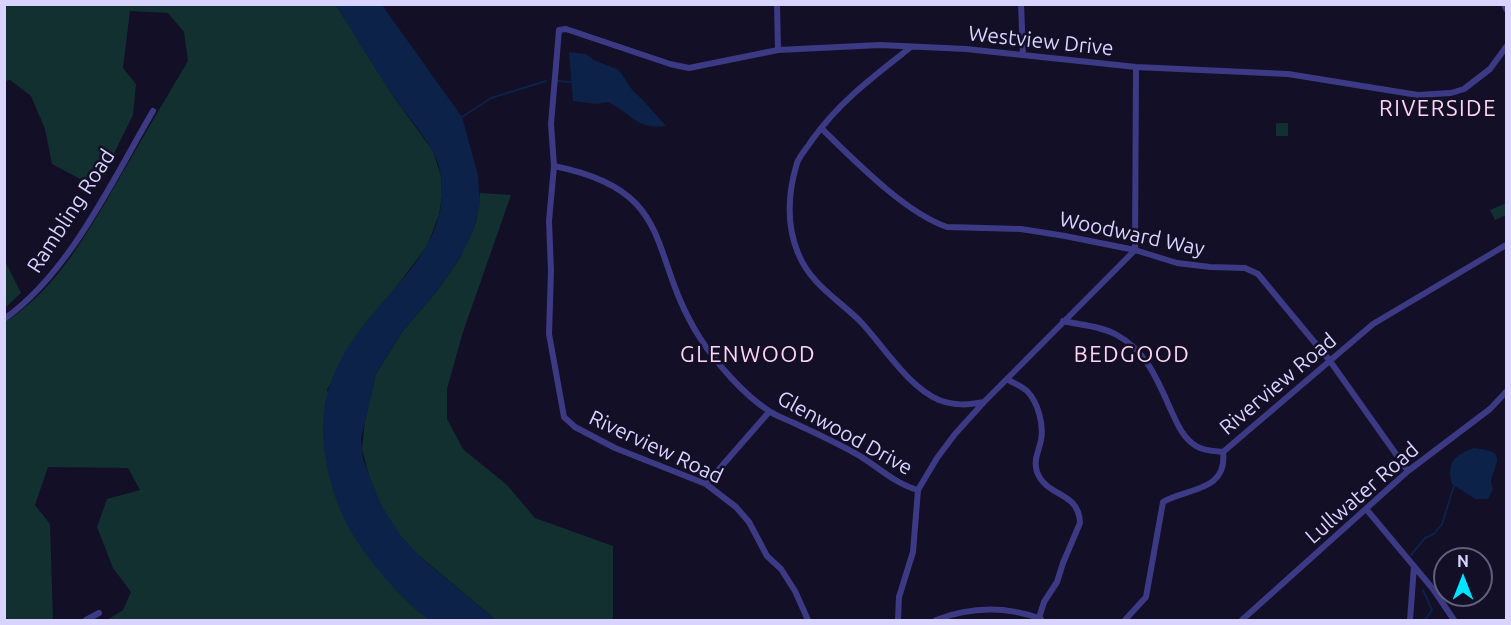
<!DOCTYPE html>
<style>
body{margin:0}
#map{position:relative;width:1511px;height:625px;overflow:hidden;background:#130f26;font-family:Ubuntu,sans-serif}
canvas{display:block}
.frame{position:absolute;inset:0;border:6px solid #d9d4ff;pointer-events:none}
.north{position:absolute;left:1433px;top:547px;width:60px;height:60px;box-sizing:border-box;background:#130f26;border:2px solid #625e7d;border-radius:50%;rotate:0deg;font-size:16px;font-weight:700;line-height:24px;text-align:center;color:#d9d4ff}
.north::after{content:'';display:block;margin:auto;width:21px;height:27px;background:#00e5ff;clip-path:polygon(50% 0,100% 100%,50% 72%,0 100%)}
</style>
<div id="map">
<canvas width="1511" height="625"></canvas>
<div class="frame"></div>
<div class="north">N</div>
</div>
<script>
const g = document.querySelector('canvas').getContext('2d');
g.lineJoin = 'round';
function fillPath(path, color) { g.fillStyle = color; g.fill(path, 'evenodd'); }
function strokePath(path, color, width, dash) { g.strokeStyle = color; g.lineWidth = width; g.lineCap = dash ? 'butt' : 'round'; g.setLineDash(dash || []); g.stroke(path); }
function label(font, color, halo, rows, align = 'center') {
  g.font = font + ' Ubuntu,sans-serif'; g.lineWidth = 5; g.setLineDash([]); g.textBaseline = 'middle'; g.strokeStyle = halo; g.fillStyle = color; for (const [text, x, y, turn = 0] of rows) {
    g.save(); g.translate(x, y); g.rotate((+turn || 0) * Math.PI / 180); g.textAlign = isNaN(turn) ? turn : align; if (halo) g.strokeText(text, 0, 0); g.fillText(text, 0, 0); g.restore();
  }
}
fillPath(new Path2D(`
 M5,5H336L393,96L433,151L441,176L442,196L439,215L427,246L397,286L365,324L327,390L432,620H107L123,610L131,592L113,568L97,527L107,499L140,490L128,468L48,467L35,505L50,524L53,620H5V322C60,287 90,228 123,172C144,135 166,98 188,61L184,32L168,13L130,11L123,68L136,84L133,115L97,188L52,164L45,129L31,96L10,80L5,81Z
 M1276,123H1288V136H1276Z
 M480,193L511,195L463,332L447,389V419L463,449L507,485L535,518L613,546V620H496L416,553L396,531L381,505L372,487L362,449L365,420L376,374L402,332L437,291L460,258L476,222Z
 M1506,203V215L1495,220L1490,210Z
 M4,259L21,293L5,308H4Z`), '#12302f');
fillPath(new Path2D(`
 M336,5H382L462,117L478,175L480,203L473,232L460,258L437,291L402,332L376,374L361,439L363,459L381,505L403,539L424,560L496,620C481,621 466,620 450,620C445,620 437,622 432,620C416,616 373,565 363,550C342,522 330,489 325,454C315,386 346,343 390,294C415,266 440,235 442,196C442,182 441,168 435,156C425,135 407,116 394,97C373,67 355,35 336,5Z
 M569,52L586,54L594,60L619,70L633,91L642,99L666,126C636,130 631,113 608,102L597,104L573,101Z
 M1474,448C1508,452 1496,459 1491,482L1493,489L1488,499H1475L1452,484C1446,463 1454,455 1474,448Z`), '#0c2248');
strokePath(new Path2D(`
 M557,81L571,82
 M462,117L491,98L546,81
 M1411,555L1425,538L1434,534L1442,524L1454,486
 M1423,590L1432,610L1425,620`), '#0c2248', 2);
strokePath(new Path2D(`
 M777,4L778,50
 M1021,4L1023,55
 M1504,4L1506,9
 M911,47C874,76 840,101 812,140C807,148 800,155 797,163C788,193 786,224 798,253C809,282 837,299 859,320C883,345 907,386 939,400C955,406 968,405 984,402
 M821,128C853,159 904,212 947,227L1021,229L1065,236L1135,250L1177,263L1210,267L1245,268L1258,274L1330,361L1408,471
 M554,166C679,191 646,254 700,338C716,363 744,395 769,411C776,416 786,419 794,423C813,432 833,441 851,451C875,463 892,483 918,490
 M4,319C70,273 113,179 153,111
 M1063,321C1080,325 1101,326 1117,335C1146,351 1157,379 1170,408C1177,423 1182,437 1196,446C1204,451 1214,451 1223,452
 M1007,379C1013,383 1022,386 1027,391C1038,402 1044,425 1041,440C1039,451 1033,460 1037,472C1047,498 1079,491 1080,523L1063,563L1057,582L1044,602L1039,618L1040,620
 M1223,452L1373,324L1506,245
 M706,484L769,412
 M1367,510L1433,589L1454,620
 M86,620L99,613
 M808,620L795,591L781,569L767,556L749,522L736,507L706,484L615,448L575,427L564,417L549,334L551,271L549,221L554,166L551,124L559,30L566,29L670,64L689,68L778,50L880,45L966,49L1136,67L1288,74L1418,95L1451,93L1464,89L1490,69L1506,47
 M898,620L899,597L913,552L918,490L937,458L955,434L984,402L1135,250L1136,67
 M936,620C970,607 1006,606 1041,619
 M1125,620L1146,597L1163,502C1186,488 1228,492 1223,452
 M1242,620L1408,471L1490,409L1506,392
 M1410,620L1414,566`), '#3d3a85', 6);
label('21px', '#d9d4ff', '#130f26', [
 ["Westview Drive",1041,41,6],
 ["Rambling Road",71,211,-57],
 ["Woodward Way",1132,234,12],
 ["Riverview Road",1278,384,-40],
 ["Glenwood Drive",845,433,29],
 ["Riverview Road",656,447,25],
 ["Lullwater Road",1362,493,-41]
]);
g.letterSpacing = '1.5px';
label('22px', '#ffd6f0', '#130f26', [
 ["RIVERSIDE",1438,109],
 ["GLENWOOD",748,355],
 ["BEDGOOD",1132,355]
]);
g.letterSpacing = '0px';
</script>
